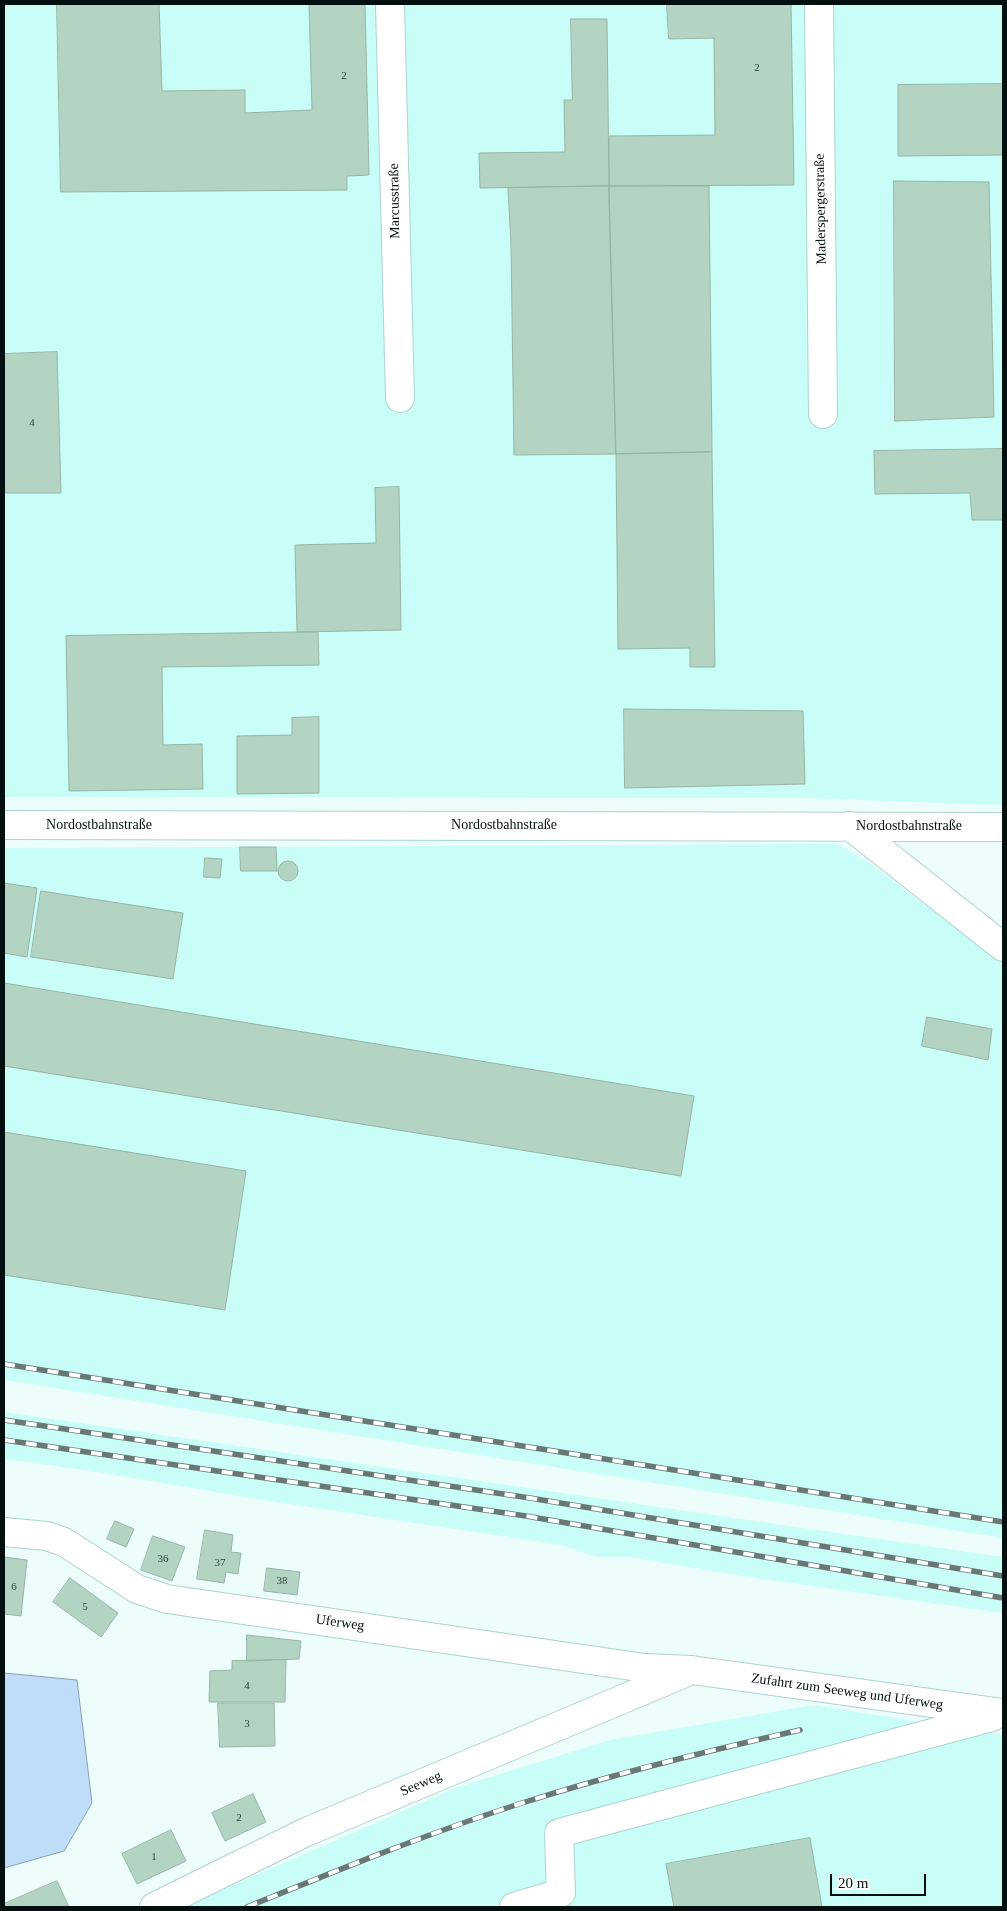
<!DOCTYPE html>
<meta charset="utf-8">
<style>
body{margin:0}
#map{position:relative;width:1007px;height:1911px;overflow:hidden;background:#edfdfc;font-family:Georgia,serif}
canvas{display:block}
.frame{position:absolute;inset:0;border:5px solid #03100f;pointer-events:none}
.scale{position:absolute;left:830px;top:1874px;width:96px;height:22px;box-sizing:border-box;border:2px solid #03100f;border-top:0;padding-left:6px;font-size:15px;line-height:18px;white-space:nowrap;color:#03100f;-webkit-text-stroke:4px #fff;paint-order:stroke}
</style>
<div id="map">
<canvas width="1007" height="1911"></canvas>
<div class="frame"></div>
<div class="scale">20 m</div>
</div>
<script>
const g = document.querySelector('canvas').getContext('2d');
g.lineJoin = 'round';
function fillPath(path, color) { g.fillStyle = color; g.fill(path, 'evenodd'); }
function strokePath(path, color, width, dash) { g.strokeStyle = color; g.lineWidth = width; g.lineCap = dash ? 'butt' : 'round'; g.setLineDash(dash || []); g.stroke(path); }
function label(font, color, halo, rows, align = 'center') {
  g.font = font + ' Georgia,serif'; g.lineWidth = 5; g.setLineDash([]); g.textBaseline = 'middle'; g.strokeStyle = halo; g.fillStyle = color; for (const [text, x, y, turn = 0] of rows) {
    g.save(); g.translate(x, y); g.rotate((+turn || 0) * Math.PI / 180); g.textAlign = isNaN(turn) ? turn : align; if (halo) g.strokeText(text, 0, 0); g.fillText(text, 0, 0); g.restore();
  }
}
fillPath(new Path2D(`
 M4,4H1003V805L802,798L4,797Z
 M837,844L866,861L1003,963V1538L4,1380V848Z
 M4,1412L1003,1557V1613L749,1577L629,1557H598L561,1545L257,1499L99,1472L4,1459Z
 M813,1705L1003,1735V1907H183L458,1787L610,1740Z`), '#c9fdf8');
const water = new Path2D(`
 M4,1673L77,1680L92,1803L64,1851L4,1868Z`);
fillPath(water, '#bfddf8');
strokePath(water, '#87a0b2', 1);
const building = new Path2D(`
 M57,4H159L162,91L245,90V113L312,110L309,4H365L369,175L347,176V190L61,192Z
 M667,4H791L794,185L609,186V136L715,135L714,38L669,39Z
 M571,19H607L609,186L480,188L479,153L565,152L564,100H572Z
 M1003,84V155L898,156V85Z
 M894,181L989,182L994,417L895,421Z
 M609,186L616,454L514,455L511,245L508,188Z
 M609,186H709L712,452L616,454Z
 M57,352L61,493H4V354Z
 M1003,449V520H972L970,493L875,494L874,451Z
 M712,452L715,667H690V648L618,649L616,454Z
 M399,487L401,630L297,632L295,545L376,543L375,488Z
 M297,632H318L319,665L162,667L163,745L202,744L203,789L69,791L66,636Z
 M624,709L803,711L805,784L625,788Z
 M319,717V793L237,794V736L292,735V718Z
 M240,847H276L277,871H241Z
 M205,858L222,859L220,878L204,877Z
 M278 871a10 10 0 1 1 20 0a10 10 0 1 1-20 0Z
 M4,883L37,888L27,957L4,953Z
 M41,891L183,913L173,979L31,957Z
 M4,983L694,1096L681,1176L4,1066Z
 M927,1017L992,1029L988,1060L922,1046Z
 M4,1132L246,1171L225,1310L4,1275Z
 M115,1521L134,1529L126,1547L107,1539Z
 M205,1530L233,1535L231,1552L241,1553L238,1574L226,1572L224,1583L197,1579Z
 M153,1536L185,1547L172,1581L141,1570Z
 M4,1557L27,1560L21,1616L4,1614Z
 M267,1568L300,1572L297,1595L264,1591Z
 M70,1578L118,1613L101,1637L53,1602Z
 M247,1635L301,1641L299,1659L247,1661Z
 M286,1660L285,1702H209L210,1671L232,1670V1661Z
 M218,1703H274L275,1746L220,1747Z
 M253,1794L266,1822L225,1841L212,1813Z
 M171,1830L186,1861L137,1884L122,1854Z
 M810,1838L822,1907H674L666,1864Z
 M57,1881L69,1907H4V1904Z`);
fillPath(building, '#b4d4c3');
strokePath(building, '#96b6a5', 1);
const minor = new Path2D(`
 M390,4L400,398
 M819,4L823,414
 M4,825L1003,827
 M850,826L1003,947
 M4,1532L47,1536L64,1542L137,1589L167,1599L645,1668L692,1670L1003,1713
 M154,1907L306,1832L685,1673
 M514,1907L561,1893L559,1833L992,1717`);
strokePath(minor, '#acd4d0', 30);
strokePath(minor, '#fff', 28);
const rail = new Path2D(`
 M4,1364L1003,1522
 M4,1420L530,1498L1003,1576
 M4,1440L526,1516L1003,1598
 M247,1907C338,1870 429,1833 522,1803C613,1774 707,1751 800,1730`);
strokePath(rail, '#697776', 5.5);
strokePath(rail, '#fff', 4, [11]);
label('11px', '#2f413c', null, [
 ["2",757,68],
 ["2",344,76],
 ["4",32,423],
 ["36",163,1559],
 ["37",220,1563],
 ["38",282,1581],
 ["6",14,1587],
 ["5",85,1607],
 ["4",247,1686],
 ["3",247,1724],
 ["2",239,1818],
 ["1",154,1857]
]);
label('14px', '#03100f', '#fff', [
 ["Marcusstraße",395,201,-91],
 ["Maderspergerstraße",821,209,-91],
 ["Nordostbahnstraße",99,825],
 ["Nordostbahnstraße",504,825],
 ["Nordostbahnstraße",909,826],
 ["Uferweg",340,1623,8],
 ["Zufahrt zum Seeweg und Uferweg",847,1692,8],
 ["Seeweg",421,1784,-23]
]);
</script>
